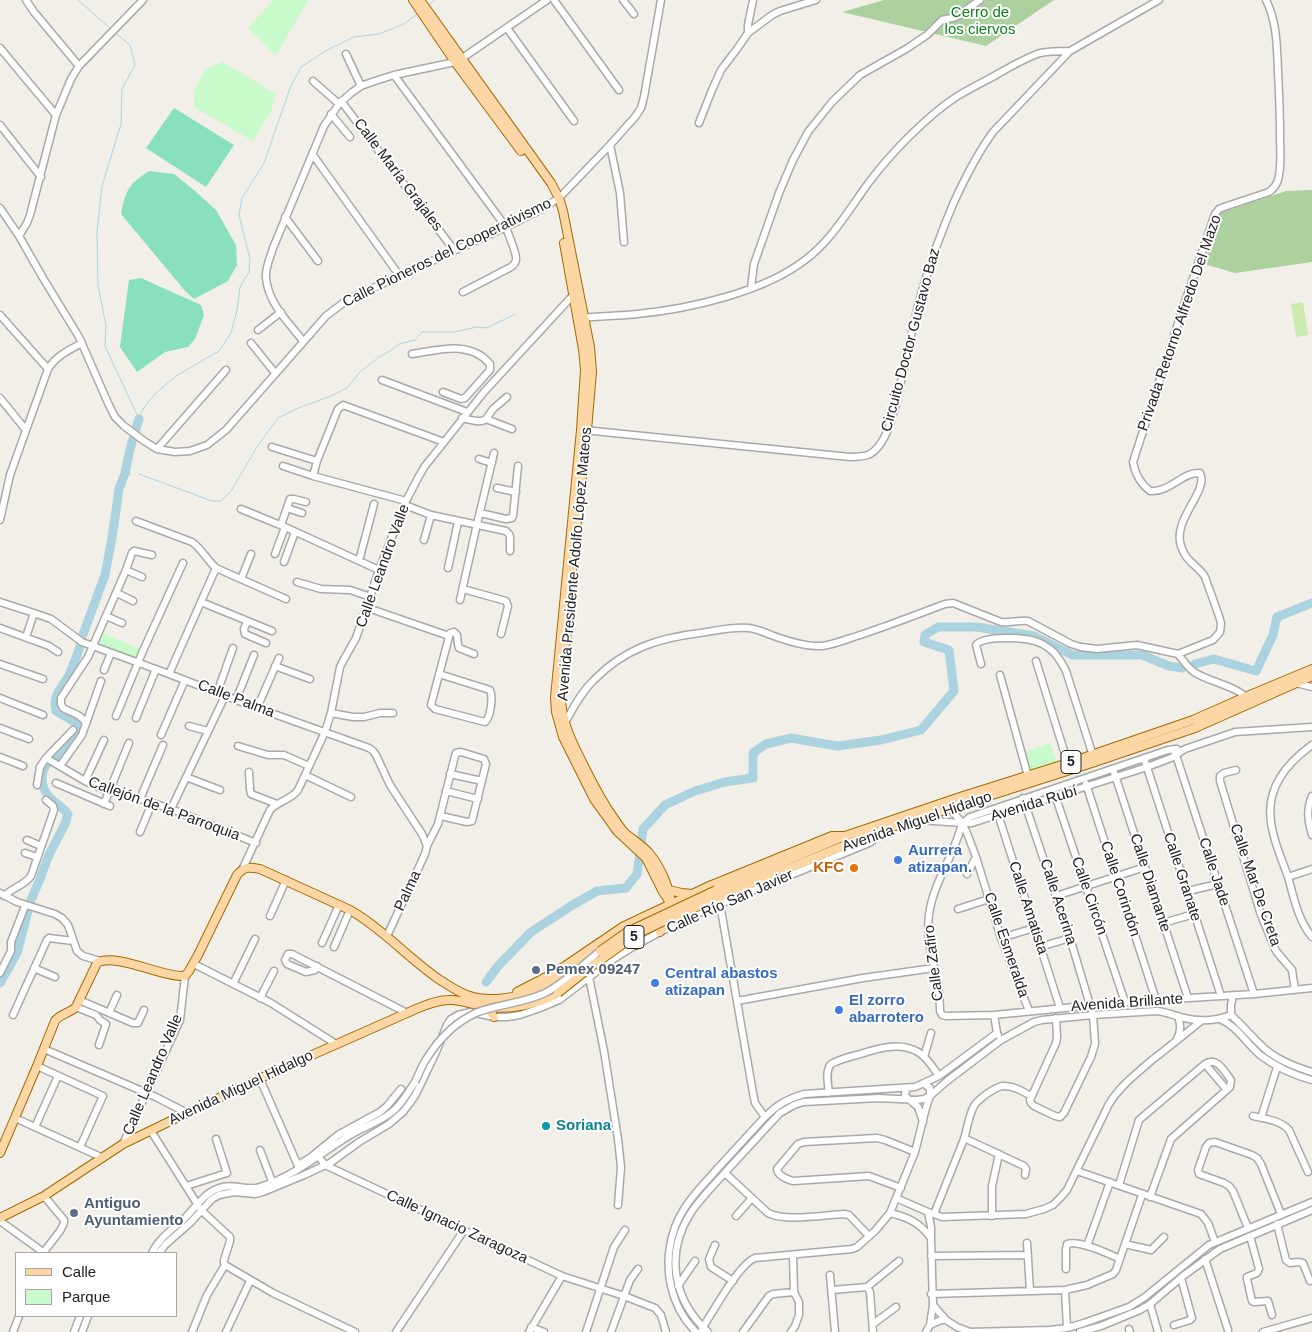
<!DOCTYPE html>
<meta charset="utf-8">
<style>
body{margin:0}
#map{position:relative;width:1312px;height:1332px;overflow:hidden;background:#f2efe9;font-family:Helvetica,sans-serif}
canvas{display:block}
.legend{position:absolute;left:15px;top:1252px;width:162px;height:65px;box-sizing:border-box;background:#fff;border:1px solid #a7a7a7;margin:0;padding:6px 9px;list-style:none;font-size:15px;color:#222}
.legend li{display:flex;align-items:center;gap:10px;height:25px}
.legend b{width:25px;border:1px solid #a7a7a7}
</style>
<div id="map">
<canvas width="1312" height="1332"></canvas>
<ul class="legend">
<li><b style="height:6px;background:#fcd6a4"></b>Calle</li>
<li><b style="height:14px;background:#c8facc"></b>Parque</li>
</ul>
</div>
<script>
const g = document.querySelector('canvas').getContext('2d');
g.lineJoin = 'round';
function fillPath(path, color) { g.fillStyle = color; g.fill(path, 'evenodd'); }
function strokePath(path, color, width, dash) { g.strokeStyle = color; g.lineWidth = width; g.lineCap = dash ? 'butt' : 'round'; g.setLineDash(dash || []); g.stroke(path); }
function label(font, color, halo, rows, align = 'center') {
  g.font = font + ' Helvetica,sans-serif'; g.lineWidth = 4; g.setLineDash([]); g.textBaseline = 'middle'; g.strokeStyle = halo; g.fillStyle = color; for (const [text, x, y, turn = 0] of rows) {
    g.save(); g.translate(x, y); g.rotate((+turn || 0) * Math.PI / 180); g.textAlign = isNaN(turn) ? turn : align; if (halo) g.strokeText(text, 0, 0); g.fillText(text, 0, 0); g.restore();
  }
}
fillPath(new Path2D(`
 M1303,302L1308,335L1296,337L1291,304Z`), '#cdebb0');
fillPath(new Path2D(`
 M884,0H1054L986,46L842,12Z
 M1312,190V262L1235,273L1204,264L1220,213L1286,191Z`), '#add19e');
fillPath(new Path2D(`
 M273,0H308L276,56L248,28Z
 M223,62L276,94L271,111L253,141L194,107V91L206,68Z
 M101,632L139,649L134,659L95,645Z
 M1050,743L1058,765L1030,776L1025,752Z`), '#c8facc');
fillPath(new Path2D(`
 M174,108L234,145L206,187L146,148Z
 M149,171L174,174L195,191L216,210L236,245L237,265L228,281L194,299L186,292L121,214C126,189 129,184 149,171Z
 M141,278L201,305L204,315L195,339L188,347L165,352L137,372L120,347L129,280Z`), '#88e0be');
strokePath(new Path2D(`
 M78,0L111,29
 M430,4L435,0
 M114,32L130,45L135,65L122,89L121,124L102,186L97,232L98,285L106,326L105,346L139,419
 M139,419L143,409L156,393L176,376L219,351L231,333L237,310L240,287L249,272L250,259L239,215L242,198L264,163L290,88L301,67L327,50L354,37L379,34L404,24L417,14
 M125,473L131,474
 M139,474L212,501H221L231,491L257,447L278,418L296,409L331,396L347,388L360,372L379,357L390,351L399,344L415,340L422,332H454L477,327L486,328L516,314`), '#aad3df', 1);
strokePath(new Path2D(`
 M82,637L105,575L112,538L119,489L125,473L130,449L139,419
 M1195,664L1214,659L1256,671L1273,635L1277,617L1312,603
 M54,758L72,741L79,729L76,723L56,711C52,694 62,689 69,675C73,666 77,656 80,646
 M486,982L498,966L531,932L571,906L597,891L626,888L637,874L643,829L665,805L695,791L725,782L753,778V753L766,744L791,738L837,746L881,740L921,730L954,691L949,650L924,642L925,635L938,627H977L1034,636L1072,655H1142L1169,666L1182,668
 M0,983L17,953L31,900L40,879L48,857L65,824L68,814C63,807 56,804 50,798C41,788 39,774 47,764`), '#aad3df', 9);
const minor = new Path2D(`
 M26,0L34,12L79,66
 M554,0L619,90
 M623,0L634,14
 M507,28L574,121
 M748,33V25L753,0
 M0,48L56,115
 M346,54L361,86
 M394,75L506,227C508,235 517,252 516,260C515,264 514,265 511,267L463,292
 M313,81L339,104
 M341,101L454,250
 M331,114L350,137
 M699,123L712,90L721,70L737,49L748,33L772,15L780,11L816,0
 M0,125L41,177
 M610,145L620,193L624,242
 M313,155L399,275
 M0,208L19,236L43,278L79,337L108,403L115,417L124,426L144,441L157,449L175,452L190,451L207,445L226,430L326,316L347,300L506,227L536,212L559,198L610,145L635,117L641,108L644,97L661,0
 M285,217L318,261
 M19,236L27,223L30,215L56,115L71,79L79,66L143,0
 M751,288L754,264L779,193L793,160L808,132L832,102L860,75L906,49L927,35L942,20L956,17L980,0
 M0,315L48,369
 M581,318C600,316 619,316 637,314C689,309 764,292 805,260C833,239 849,209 870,181C891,153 927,116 956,97C969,89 983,82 996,75C1010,67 1025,58 1040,53C1050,51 1060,51 1070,51
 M258,330L281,312
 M303,341C289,323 268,303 266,278C265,268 270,258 273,248L324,126L339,104L351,93L361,86L375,81L394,75L455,62L461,59L547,0
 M251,343L275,373
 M412,354C439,350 470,340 490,364V370L465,398L461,399L443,392
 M382,380L467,412
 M0,398L26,430
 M462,418C469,419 480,424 486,419L512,429
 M486,419L493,409L507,397
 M584,430L850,457C857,457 864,457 870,454C885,445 890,423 895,408C905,366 912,323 925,281C933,254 943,228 954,202C965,178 977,154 993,132L1070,51L1159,0
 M272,447L317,461
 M157,449L226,370
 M479,459L492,463
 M283,466L313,476L406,501
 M313,476L317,461L338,409L343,405L444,442
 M497,488L516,492
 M405,505L431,515L506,531L509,534L510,536V551
 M287,508L302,513
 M241,509L285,527L379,570
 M480,513L506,519L512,518L513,516L518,466
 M0,520L10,475L48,369C56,356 69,350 82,343
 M136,521L192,542C200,547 208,561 216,568L286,599
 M281,525L290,499H294L306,502
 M424,540L431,515
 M275,554L285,527
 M359,561L374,504
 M284,562L295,532
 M448,568L458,522
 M126,570L142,577
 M241,579L251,554
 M297,582L321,589L350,590L371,597
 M463,589L506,601L508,606L501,634
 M117,593L133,601
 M460,600L477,524L494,453
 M0,602L34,613L51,619L82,642L169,674L257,708L369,748L373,751L376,755L390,785L422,834L427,846
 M201,602L272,631
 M368,608L449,636
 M106,616L122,623
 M247,622L244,629L245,634L266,643
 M0,628L49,646L58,652
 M26,637L34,613
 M1178,654C1183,660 1187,667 1194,672C1209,682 1234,685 1247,698
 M1036,661L1069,767
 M0,664L43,679
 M981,664L976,645C984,635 1028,637 1040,643C1043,644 1047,647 1050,649C1057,654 1062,663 1066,671L1094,759
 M275,666L310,679
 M104,670L111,653
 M169,674L216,568
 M439,674L490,690C493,697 491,717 485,722L435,709L431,705L450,633L454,632L457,635L458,644L459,648L474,654
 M1000,675L1029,780
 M1295,680L1296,683L1312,687
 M217,693L233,648
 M0,698L43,715
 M236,700L254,655
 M257,708L279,658
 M331,713L353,717H364L380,713H393
 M116,716L142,653L183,563
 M136,718L156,669
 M86,724C82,714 71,713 63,708L61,704V698L88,657L126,570L132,553L134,551L152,555
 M564,724C573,709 581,692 594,680C624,649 658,638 700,633C715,631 733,626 749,628C756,629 764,632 771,635C787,641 805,647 822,646C836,644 850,638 863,634C890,625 918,614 945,604L953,603L1001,622C1010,623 1018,620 1028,621L1071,644L1081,647L1097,649L1137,645L1178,654L1213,640L1220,632L1221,623L1219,616L1205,577C1197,564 1187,564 1181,546C1172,519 1209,492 1200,473C1184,471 1169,493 1150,491C1141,484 1135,474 1133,462L1183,308L1215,214L1219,209L1224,207L1269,192C1273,189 1276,186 1278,180C1282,166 1280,149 1280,134C1280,113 1279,92 1278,72C1277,47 1277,22 1266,0
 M189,726L208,731
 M0,728L29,739
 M161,735L185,680
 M1312,745C1286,764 1266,788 1271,822C1273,841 1282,859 1288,877C1294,898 1298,920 1312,937
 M238,746L268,755H284L309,766
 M1174,749L1254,994
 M0,757L23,766
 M46,758L85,781L108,791L140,799L171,809L256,843
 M1144,758L1221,996
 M60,766L82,735L101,681
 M1113,769L1188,998
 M1236,770L1224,773L1220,776V781L1261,915L1276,951L1292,970L1295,990
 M249,772L250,789L251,794L277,804
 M450,774L482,781
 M305,775L351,797
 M186,777L220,790
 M85,781L104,740
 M56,783L110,806
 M1086,784L1156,1000
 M37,785L40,767L46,758L73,730
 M446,791L478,799
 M1055,795L1125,1002
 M1312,796C1306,810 1308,821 1312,835
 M1023,798L1070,938L1093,1015L1095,1044L1091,1057L1064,1113L1060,1117L1055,1116L1034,1106L1031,1103L1030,1100L1056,1043L1057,1037L1056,1018
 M140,799L163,745
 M945,802L962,823L967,833L976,857L1001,938L1029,1011
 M104,804L129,743
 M171,809L225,696
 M997,811L1060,1008
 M919,820L962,823H972L1147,767L1171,758L1185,749L1235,732L1312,727
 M962,823C955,855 933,882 929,915C926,939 933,961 938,984C939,993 940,1002 940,1011L942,1015L946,1016L994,1015L1125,1002L1254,994L1312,988
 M963,823L970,817L1168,750L1177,749
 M140,832L152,803
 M27,840L41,846
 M25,853L37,857
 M243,868L270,810C278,801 291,800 298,790L325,732L331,713L340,667L343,661L356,638L379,570L406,501L419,476L425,466L484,392L575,293
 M967,874L976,857
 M1288,877L1312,869
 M1188,891L1218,884
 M0,893L17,902L55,914L62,918L68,925L77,951L83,956L100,961
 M4,896C12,888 25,885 31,876L54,810L53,806L46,800
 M1056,896L1145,867
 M720,904L753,1093L755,1103L765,1117
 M958,909L989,899
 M270,916L286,880
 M1163,923L1194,914
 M387,936L425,854L427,846L438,824L455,756L456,753L461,752L484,759L486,764L472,821L467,822L441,816
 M1001,938L1034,928
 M322,943L339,905
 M334,947L350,910
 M1040,947L1070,938
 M194,964L271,1003L336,1044
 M317,966L315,970L306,972L287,964L285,960L288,954H292L407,1013
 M34,968L55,977
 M0,973L11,951V942L25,906
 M589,977L604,1051L618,1139L621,1167L618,1205
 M233,984L255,939
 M260,998L274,971
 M79,1000L133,1023H138L144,1010
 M737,1001L863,978L934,968
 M76,1007L96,1015L100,1020L106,1024L99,1045
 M109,1013L117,995
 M13,1015L47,940L49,938L73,941
 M994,1015L997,1033L998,1035
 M1231,1015C1243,1026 1253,1038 1265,1049C1279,1061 1295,1067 1312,1072
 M1231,1015V1005L1233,995
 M1220,1019C1237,1026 1246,1043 1260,1055C1276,1067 1293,1075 1312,1080
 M1177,1039C1181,1031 1181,1025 1178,1016
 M44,1049L156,1097L187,1113
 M924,1057L931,1033
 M1205,1064L1227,1090
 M37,1066L103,1096L80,1147
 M260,1079L299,1168
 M907,1088L905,1094V1096L918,1107L923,1122
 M829,1093C828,1084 825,1071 831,1064C839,1060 848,1057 857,1055C876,1049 899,1041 918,1052C927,1057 933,1068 939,1076
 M1253,1116C1265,1119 1280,1120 1289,1130L1308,1172
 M15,1118L103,1158
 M1261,1118L1277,1067
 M35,1127L58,1076
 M151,1131L201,1210L230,1237V1241L224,1260V1263L225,1265
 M964,1138L1024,1166L1026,1169L1025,1175
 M123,1144L180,1020L185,976
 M260,1150L273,1184
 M319,1157L325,1165L562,1276L624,1296L655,1308L661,1315L666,1332
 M298,1165L311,1157L338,1135L380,1112L387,1106L401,1089
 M1077,1171L1201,1214L1208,1223L1215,1242
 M725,1173L768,1213C785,1222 824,1215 844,1214L849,1215L869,1236
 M1119,1185L1139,1120L1205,1064C1217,1056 1224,1071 1231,1080L1230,1087L1171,1139L1150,1197
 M186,1186L227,1173L216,1139
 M901,1188L869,1176L793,1181C786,1179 778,1176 777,1169L798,1144L804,1142L877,1138L885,1140L915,1152
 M928,1212L942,1217L1026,1214L1044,1209L1053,1205L1061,1197L1067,1190L1109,1104C1120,1086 1136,1074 1152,1060C1169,1047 1185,1034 1201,1021
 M890,1213C908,1217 920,1223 931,1238V1227L928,1212L896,1198
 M934,1214C944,1189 954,1164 964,1139C967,1129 969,1115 974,1106C978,1099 994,1088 1002,1086C1012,1085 1022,1091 1031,1096
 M736,1216L752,1198
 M992,1216V1186L999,1154
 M0,1221L43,1252
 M1277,1224L1286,1260L1290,1263L1298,1262L1303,1263L1310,1281
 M1248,1228L1233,1191L1229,1186L1224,1183L1199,1174L1198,1170L1206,1147L1209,1143L1215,1142L1252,1155L1257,1158L1261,1164L1281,1214
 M1250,1236L1259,1269L1257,1273L1247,1277V1279L1252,1301L1254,1302L1268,1301L1272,1315
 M1027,1243L1030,1291
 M1125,1244L1151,1250L1164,1237
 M715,1245L709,1259L711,1267L733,1281
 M1087,1246L1110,1182
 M43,1253L60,1231L64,1223V1220L44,1196
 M152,1253C159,1238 173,1229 185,1218C197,1206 205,1191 223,1187C235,1184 248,1191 260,1187C295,1176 322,1152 352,1134C365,1126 380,1122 392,1112C402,1104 408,1092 415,1082
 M159,1253L166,1244L191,1222L212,1199L219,1195L234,1192L255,1194L263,1192L304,1175L330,1163L359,1142L389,1124L403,1112L410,1103L416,1094L436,1052L447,1025L451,1019L458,1015L471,1012L494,1017H507L520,1015L540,1008L559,1000L612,960L636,945L660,932L694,915L720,904L869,843L876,838L880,831
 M931,1256L1028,1255
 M1205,1259L1228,1330
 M225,1265L273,1293L355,1332
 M1066,1269V1249L1067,1244C1080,1240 1107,1253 1120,1259
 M830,1275L835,1332
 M678,1286L695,1261
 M867,1287L870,1292L873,1332
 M867,1287L899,1261
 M832,1290L867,1287
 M1065,1290L1067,1328
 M931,1294L1065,1290L1087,1285L1113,1274L1116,1270L1142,1195
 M1150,1304L1158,1332
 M933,1305L946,1320
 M873,1324L896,1307
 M930,1325L933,1305L931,1238
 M1174,1325L1190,1320L1192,1318L1181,1278
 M531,1327L544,1332
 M1129,1329L1130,1332
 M13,1332L19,1316
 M74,1332L80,1316
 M82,1332L88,1316
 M192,1332L207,1295L225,1265
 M226,1332L250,1281
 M396,1332L464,1230
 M529,1332L562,1276
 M586,1332L614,1247L625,1230
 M611,1332L630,1280L638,1269
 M696,1332C683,1319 675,1304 671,1286C665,1260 670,1231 684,1209C693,1194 707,1181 718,1168C734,1151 749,1134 765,1117C777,1105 787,1099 804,1094L915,1087L939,1076L997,1033
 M701,1332L703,1327C713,1312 739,1264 755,1258L852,1249L857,1247L875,1231L890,1213L915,1152L926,1108L930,1096V1088L924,1084
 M708,1332C673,1300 665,1254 690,1214C701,1197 717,1182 730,1167C747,1149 763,1131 780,1113L794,1105L803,1102L879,1098L917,1100L924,1099L930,1096L947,1081L1001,1040L1034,1022L1042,1020L1093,1015L1157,1011C1167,1012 1175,1016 1184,1018C1201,1022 1216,1021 1231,1015
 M743,1332L769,1296L773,1294L794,1292
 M791,1332L795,1326L799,1315V1302L794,1292L793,1255
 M926,1332L930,1325L941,1320H946L957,1327L970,1332
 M970,1332L1050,1330L1067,1328L1084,1323L1129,1307L1145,1297L1209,1245L1312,1202
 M1080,1332L1101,1326L1140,1310L1150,1304L1183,1276L1220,1249L1312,1210
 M1263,1332L1312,1318`);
const major = new Path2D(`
 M413,0L455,62L521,151
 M420,0L551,183L559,198L563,211L590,347L592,372L587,430L574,549L561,696C561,721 572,742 583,764C591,780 599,796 609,811C614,818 619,827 625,833C633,840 642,845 649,853C661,867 675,897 670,916C668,922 664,927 660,932
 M564,243L583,349L585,370L581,430L555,697L556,712L563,737L594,799L617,831L646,858L663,892L669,901
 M669,890L682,893L692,894
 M716,890L845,836L963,796L1068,763L1193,720L1245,697L1312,669
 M719,897L880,831L1095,762L1195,728L1312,676
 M703,898L707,905L714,907
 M635,929L639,935L636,945
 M517,992L548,976L565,966L624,926L707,887L832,836H843
 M487,1007L494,1017
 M0,1153L37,1066L55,1021C60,1014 70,1013 76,1007L97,963C115,952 164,978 185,976L189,971L198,955L237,875C245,866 249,867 260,869L350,910C383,929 408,958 440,980C450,986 459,993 470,996C488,1002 516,998 533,991C557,982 575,961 598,952
 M0,1218L44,1196L123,1144L187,1113L276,1071L416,1009C427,1004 440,999 453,1000C464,1001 476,1005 487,1007C510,1010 537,1005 558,993`);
strokePath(minor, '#a9a9a9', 9);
strokePath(major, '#a06b00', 10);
strokePath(minor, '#fff', 6);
strokePath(major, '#fcd6a4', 8);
const minorBridge = new Path2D(`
 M415,1082C419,1074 422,1065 427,1058C439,1039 457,1021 478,1012C500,1004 524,1003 545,993C562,985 584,964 600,951`);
const majorBridge = new Path2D(`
 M600,951L627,932L716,890
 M558,993L588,969L637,934L662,922L719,897`);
strokePath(minorBridge, '#a9a9a9', 9, []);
strokePath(majorBridge, '#a06b00', 10, []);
strokePath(minorBridge, '#fff', 6);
strokePath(majorBridge, '#fcd6a4', 8);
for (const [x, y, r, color] of [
 [898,860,5,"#3f7fe0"],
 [854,868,5,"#e8710a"],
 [536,970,5,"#5c6f8a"],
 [655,983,5,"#3f7fe0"],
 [839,1010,5,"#3f7fe0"],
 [546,1126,5,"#0f9aa8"],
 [74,1213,5,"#5c6f8a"]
]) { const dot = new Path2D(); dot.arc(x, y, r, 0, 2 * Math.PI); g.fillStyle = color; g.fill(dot); strokePath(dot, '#fff', 2); }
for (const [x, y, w] of [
 [1071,762,20],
 [634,937,20]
]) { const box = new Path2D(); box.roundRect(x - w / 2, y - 11.5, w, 23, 4); g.fillStyle = '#fff'; g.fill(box); strokePath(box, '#222', 1); }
label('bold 14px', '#222', null, [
 ["5",1071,762],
 ["5",634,937]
]);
label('15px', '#0c8416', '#fff', [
 ["Cerro de",980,13],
 ["los ciervos",980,30]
]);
label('15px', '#222', '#fff', [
 ["Calle María Grajales",398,175,53],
 ["Calle Pioneros del Cooperativismo",447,253,-26],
 ["Privada Retorno Alfredo Del Mazo",1180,323,-71],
 ["Circuito Doctor Gustavo Baz",911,340,-75],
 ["Avenida Presidente Adolfo López Mateos",575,564,-85],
 ["Calle Leandro Valle",383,566,-70],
 ["Calle Palma",236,699,21],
 ["Avenida Rubí",1034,804,-17],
 ["Callejón de la Parroquia",164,809,20],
 ["Avenida Miguel Hidalgo",917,822,-19],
 ["Calle Jade",1214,872,72],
 ["Calle Granate",1182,877,72],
 ["Calle Diamante",1150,883,72],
 ["Calle Mar De Creta",1255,885,71],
 ["Calle Corindón",1120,889,72],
 ["Palma",408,891,-65],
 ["Calle Circón",1089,896,71],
 ["Calle Río San Javier",730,902,-24],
 ["Calle Acerina",1058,902,72],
 ["Calle Amatista",1028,908,72],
 ["Calle Esmeralda",1006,945,71],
 ["Calle Zafiro",934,963,-97],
 ["Avenida Brillante",1127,1003,-4],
 ["Calle Leandro Valle",153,1075,-67],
 ["Avenida Miguel Hidalgo",241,1088,-25],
 ["Calle Ignacio Zaragoza",457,1227,25]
]);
label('bold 15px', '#366cbe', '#fff', [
 ["Aurrera",908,851],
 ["atizapan.",908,868],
 ["Central abastos",665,974],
 ["atizapan",665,991],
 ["El zorro",849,1001],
 ["abarrotero",849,1018]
], 'left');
label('bold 15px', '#c56008', '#fff', [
 ["KFC",844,868]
], 'right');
label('bold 15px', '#4e5e75', '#fff', [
 ["Pemex 09247",546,970],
 ["Antiguo",84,1204],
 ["Ayuntamiento",84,1221]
], 'left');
label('bold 15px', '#0d838f', '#fff', [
 ["Soriana",556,1126]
], 'left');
</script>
